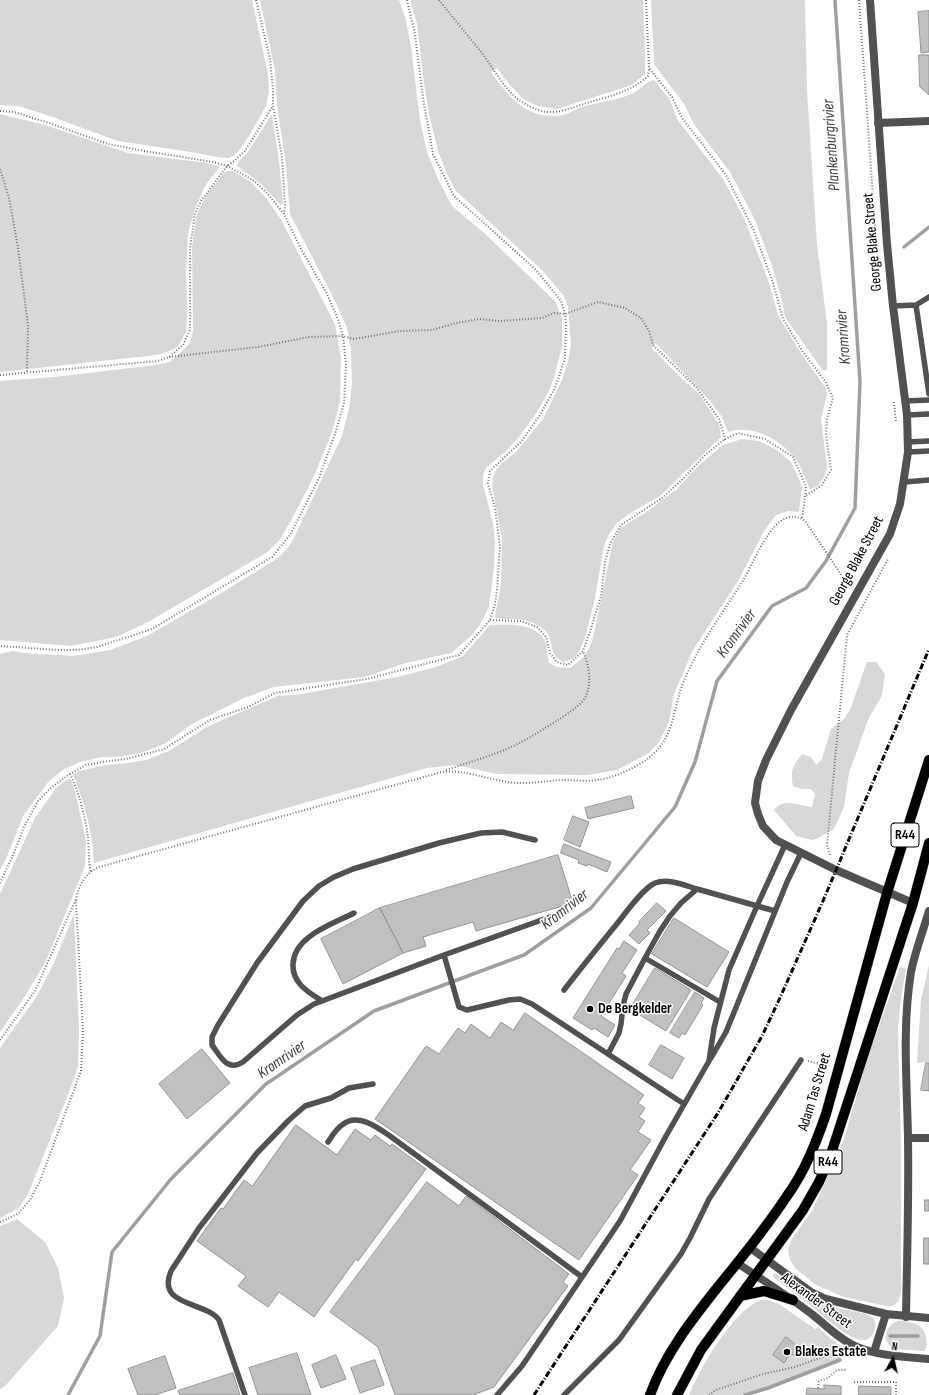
<!DOCTYPE html>
<style>
body{margin:0}
#map{position:relative;width:929px;height:1395px;overflow:hidden;background:#fff;font-family:"Sofia Sans Condensed",sans-serif}
canvas{display:block}
.north{position:absolute;left:873px;top:1339px;width:40px;height:40px;-webkit-text-stroke:3px #fff;paint-order:stroke;rotate:8deg;font-size:11px;font-weight:700;line-height:16px;text-align:center;color:#000}
.north::after{content:'';display:block;margin:auto;width:14px;height:18px;background:#000;clip-path:polygon(50% 0,100% 100%,50% 72%,0 100%)}
</style>
<div id="map">
<canvas width="929" height="1395"></canvas>
<div class="north">N</div>
</div>
<script>
const g = document.querySelector('canvas').getContext('2d');
g.lineJoin = 'round';
function fillPath(path, color) { g.fillStyle = color; g.fill(path, 'evenodd'); }
function strokePath(path, color, width, dash) { g.strokeStyle = color; g.lineWidth = width; g.lineCap = dash ? 'butt' : 'round'; g.setLineDash(dash || []); g.stroke(path); }
function label(font, color, halo, rows, align = 'center') {
  g.font = font + ' "Sofia Sans Condensed",sans-serif'; g.lineWidth = 3; g.setLineDash([]); g.textBaseline = 'middle'; g.strokeStyle = halo; g.fillStyle = color; for (const [text, x, y, turn = 0] of rows) {
    g.save(); g.translate(x, y); g.rotate((+turn || 0) * Math.PI / 180); g.textAlign = isNaN(turn) ? turn : align; if (halo) g.strokeText(text, 0, 0); g.fillText(text, 0, 0); g.restore();
  }
}
fillPath(new Path2D(`
 M0,0H252L268,74L269,92L266,106L249,136L238,152L229,158L217,157L191,152L118,141L47,115L18,106L0,105Z
 M260,0H399L405,17L411,46L420,121L427,152L438,179L452,206L483,232L555,301L562,318V346L555,374L550,389L537,412L519,437L507,450L486,468L483,475V484L493,523L495,542L494,567L489,607L479,626L471,636L451,653L406,663L364,677L274,687L244,698L192,724L166,743L149,750L136,754L117,757H102L80,762L64,769L49,781L23,816L6,859L0,870V654L13,651L23,653L74,656L110,650L147,636L218,595L278,558L286,550L292,542L342,436L349,409L352,383L351,351L347,328L335,301L290,214L286,165L277,105L275,71Z
 M410,0H643L645,50V74L632,85L557,109L538,106L523,99L504,78L497,68L491,72C506,94 525,118 556,116C566,116 575,109 585,106C598,103 620,99 632,94C641,89 645,82 654,80L670,100L677,119L723,179L744,218L768,280L778,315L800,352L825,387L827,394L821,419L827,468L824,477L818,486L810,489C806,481 803,472 799,464C786,442 753,423 728,432L722,417L711,402L656,343L651,348L681,378L699,394L719,424L721,437L660,496L627,515L616,524L608,536L604,546L594,603L585,637L580,650L575,657L570,660L563,662C548,652 555,650 549,636C546,628 533,622 524,620C515,618 506,620 496,618L495,616L501,584L502,539L492,486L493,478L496,470L502,463L517,451L543,419L562,380L568,361L571,345L568,307L564,296L542,270L456,191L447,174L438,151L429,113L424,83L417,24Z
 M651,0H805L807,90L817,245L827,324V370L823,371L821,368L785,317L782,300L772,266L755,220L730,172L695,126L684,104L654,64Z
 M0,114L45,125L128,153L207,163L220,166L205,186L194,212L188,234L186,272L187,316L186,332L179,345L174,349L162,354L148,356L0,372Z
 M272,114L279,161L283,204L281,205L260,183L237,166L239,161L247,153Z
 M228,171H233L252,183L266,198L280,218L335,324L341,358L340,402L332,432L314,476L293,517L279,541L266,553L148,622L116,637L71,646L0,640V381L54,377L156,365L170,362L182,351L190,343L193,331L192,248L195,225L197,214L206,195L225,172Z
 M742,439L759,441L777,450L791,462L802,486L799,512L788,511L776,515L764,531L738,581L693,650L674,694L669,722L659,742L649,753L617,770L588,775L497,774L456,765L427,768L94,863C93,833 84,802 73,774L79,771L106,765L128,763L146,760L169,751L205,728L229,717L278,696L295,695L397,677L436,667L463,656L490,625C508,625 535,622 545,641C548,647 547,657 549,663L557,667L570,668L584,657L592,642L613,542L620,528L645,513L677,489L698,466L723,445Z
 M867,662H876L885,674L882,695L868,720L849,773L844,807L834,829L818,838L812,840L796,836L774,810C784,797 799,806 812,807L815,794L811,789H802L793,786C790,770 793,766 802,754L811,757L816,765L822,759L831,729L844,719L850,710Z
 M69,778L72,782L77,799L86,842L85,866L46,961L25,996L0,1032V894L35,818L56,788Z
 M74,914L79,1031L78,1067L69,1092L29,1192L19,1208L0,1218V1048L37,996L54,963Z
 M929,965V1062L917,1063L921,1000Z
 M900,967L906,969L900,1006L898,1029L901,1144V1293L898,1302L890,1307L841,1296L816,1285L795,1268L790,1260L788,1250L791,1240L812,1211L843,1142L867,1060Z
 M17,1219L45,1242L58,1268L64,1298L58,1326L5,1386L0,1389V1226Z
 M774,1273L777,1274C793,1286 809,1300 830,1306C843,1311 860,1310 872,1317C876,1321 876,1326 874,1331C866,1360 820,1312 809,1304C798,1295 786,1287 774,1278L773,1276Z
 M765,1299L779,1304L815,1329L818,1327L831,1339L844,1348V1357L747,1395H689C700,1369 735,1305 765,1299Z
 M898,1321C910,1321 925,1324 926,1338C927,1343 927,1347 925,1351L894,1349C881,1342 884,1326 898,1321Z`), '#d8d8d8');
strokePath(new Path2D(`
 M904,247L929,227
 M890,1336H918
 M68,1395L100,1336L112,1252L171,1179L266,1084L374,1011L524,955L591,908L675,807L695,762L717,681L772,606L806,588L826,561L855,508L860,382L835,0
 M745,1395L768,1388L840,1360`), '#9f9f9f', 3.5);
const building = new Path2D(`
 M929,11V52L921,53L918,12Z
 M919,55H929V95L920,87Z
 M631,796L634,808L588,819L585,808Z
 M573,816L589,822L580,847L564,840Z
 M564,844L611,862L607,872L588,864L587,866L578,863L579,860L561,853Z
 M558,855L573,903L476,931L473,922L423,937L426,946L403,953L380,908Z
 M657,903L666,911L647,930L650,933L639,944L629,935L640,923L639,922Z
 M380,908L403,953L343,984L321,939Z
 M674,918L729,952L707,987L652,954Z
 M624,941L637,950L622,973L626,976L601,1016L615,1025L608,1037L594,1028L592,1030L573,1018L617,948L619,949Z
 M655,968L691,990L666,1031L630,1009Z
 M695,992L704,998L701,1004L703,1005L685,1035L682,1033L679,1038L670,1033Z
 M525,1013L644,1095L638,1103L645,1108L639,1117L645,1121L638,1132L651,1140L630,1170L638,1175L579,1260L375,1119L426,1046L439,1054L458,1028L465,1033L471,1024L490,1038L501,1022L513,1030Z
 M661,1045L684,1058L672,1079L649,1065Z
 M202,1049L230,1083L187,1119L159,1084Z
 M926,1063H929V1091L921,1090Z
 M296,1125L337,1155L355,1129L371,1140L375,1135L390,1146L392,1144L426,1169L358,1261L356,1259L314,1317L279,1292L268,1307L238,1286L246,1276L197,1241L221,1208L223,1209L244,1180L252,1186Z
 M427,1182L459,1206L466,1196L569,1274L563,1282L568,1286L494,1387L473,1395H395L378,1347L330,1312Z
 M925,1200H929V1211H925Z
 M924,1238H929V1264H924Z
 M786,1337L796,1345L795,1347L799,1350L795,1356L790,1353L784,1363L773,1355Z
 M297,1353L311,1395H258L249,1368Z
 M336,1355L346,1379L321,1388L312,1365Z
 M165,1356L176,1388L155,1395H138L128,1369Z
 M375,1360L384,1385L360,1393L351,1368Z
 M233,1373L240,1395H180L178,1391Z
 M824,1385L841,1386V1395H806L807,1388L824,1389Z
 M859,1386L891,1387V1395H859Z`);
fillPath(building, '#c0c0c0');
strokePath(building, '#959595', 1);
const primary = new Path2D(`
 M740,1296L764,1291L793,1300
 M650,1395C665,1353 694,1317 721,1283C744,1255 767,1226 787,1196C805,1171 816,1143 826,1114L887,893L929,760
 M677,1395L701,1350L803,1210L819,1182L830,1157L913,903L929,843`);
strokePath(primary, '#dbdbdb', 11);
strokePath(new Path2D(`
 M256,0L270,59L273,90V106L282,157L285,205L284,214
 M439,0C454,19 470,38 485,57C495,72 505,89 519,100C526,105 538,111 546,112C562,113 576,106 590,102C611,96 632,91 648,76L649,68
 M646,0L649,68L672,97L682,118L726,175L754,231L773,283L783,319L803,352L825,381L833,398L827,419L826,434L831,470L821,486L805,496
 M859,0L877,253
 M0,111L14,112L49,123L108,144L145,151L213,162L227,166L253,180L267,193L284,214L301,249L327,294L338,319L343,336L346,365L344,403L335,434L319,478L290,535L272,557L152,629L97,647L78,650H58L0,646
 M0,169L9,198L18,248L28,326L27,373
 M169,357L258,347L309,337L343,336L354,339L400,331L432,330L456,323L479,319L499,321L542,318L554,313L565,314L598,302L625,308L641,318L649,331L653,345L696,387L719,419L725,439L738,433L765,439L793,457L806,486L804,505L802,518
 M0,375L158,361L169,357L183,345L190,330V248L195,214L201,201L227,166L234,161L245,151L273,106
 M894,402L896,422
 M490,620L521,621L537,627L546,637L550,653L557,662L568,665L583,651L590,632L601,596L605,563L610,544L621,525L662,498L683,479L705,455L725,439
 M446,770C467,763 487,757 507,749C525,741 542,730 558,720C567,714 581,706 586,696C592,681 589,665 583,651
 M70,774C79,792 85,816 88,837C89,846 88,864 91,871
 M830,855L827,845L847,635L888,559
 M0,883L14,853L24,827L38,801L52,787L70,774L86,765L102,762L126,759L164,749L210,720L248,707L275,693L367,679L459,655L490,620L495,604L497,590L500,546L495,508L488,483L490,471L521,442L540,415L555,388L565,358L566,325L565,314L561,301L536,270L454,196L433,154L423,98L415,34L407,0
 M0,1040L35,991L76,899
 M808,1061L828,1066
 M0,1222L18,1214L30,1200L40,1181L81,1071L83,1032L76,902C77,888 85,873 99,867L442,772C462,769 487,779 508,782C526,785 544,781 562,780C574,780 587,782 598,780C618,777 647,763 659,748C675,729 674,703 684,681C699,644 723,613 744,579C753,563 766,531 781,521C789,515 799,515 806,522L850,588
 M854,1382H896V1395
 M818,1388L819,1381L828,1378L837,1370H846
 M709,1395L716,1390L763,1374L795,1367L828,1355L844,1351`), '#737373', 2, [1, 2]);
strokePath(new Path2D(`
 M916,305L929,394
 M893,306L916,305L929,297
 M905,401L929,400
 M907,415L929,414
 M907,442L929,441
 M908,452L929,451
 M904,482L929,480
 M535,840L502,832L481,833L439,843L353,869L334,877L319,886L303,901L257,963L218,1025L212,1037V1045C221,1057 227,1072 243,1062L297,1015L314,1004L444,955L459,1007L467,1010L509,1000L520,999L532,1004L684,1104
 M444,955L550,917
 M645,958L720,1002
 M564,990C581,968 598,947 616,925C625,914 642,889 655,883C668,878 684,885 697,889
 M322,1001C308,992 292,983 293,964C294,936 333,924 354,913
 M608,1054L619,1033L621,1024L623,1006L626,994L645,958L660,931L670,916L681,903L697,889L775,911
 M711,1058L726,1032L787,882L801,853
 M328,1142C332,1136 336,1129 342,1125C357,1112 377,1127 390,1136L582,1277
 M245,1395L219,1320C206,1301 156,1307 171,1271L199,1228L257,1153L289,1120L305,1106L331,1098L349,1088L373,1084
 M497,1395L522,1366L620,1221L666,1136L709,1061L714,1028L729,970L757,906L785,845
 M564,1395L619,1340L681,1254L690,1238L709,1199L801,1060`), '#515151', 5.5);
strokePath(new Path2D(`
 M878,123L929,121
 M908,1138H929
 M749,1247L811,1292L826,1299L886,1314L929,1318
 M737,1263C763,1280 788,1296 813,1315C827,1326 840,1340 857,1347C879,1356 906,1357 929,1359
 M906,1317C907,1257 909,1198 908,1138C907,1083 902,1027 911,972C915,952 923,931 929,911
 M874,1352L886,1314`), '#515151', 8);
strokePath(new Path2D(`
 M870,0L887,244L893,306L907,415L908,452L900,504L890,534L791,710L766,760L758,781L755,803L758,814L763,826L776,840L836,870L913,903`), '#515151', 8);
strokePath(primary, '#000', 10);
strokePath(new Path2D(`
 M534,1395L718,1113L762,1036L779,1000L823,901L929,649`), '#000', 3, [6, 2, 1, 2]);
for (const [x, y, r, color] of [
 [590,1009,4,"#000"],
 [787,1352,4,"#000"]
]) { const dot = new Path2D(); dot.arc(x, y, r, 0, 2 * Math.PI); g.fillStyle = color; g.fill(dot); strokePath(dot, '#fff', 1.5); }
for (const [x, y, w] of [
 [905,835,28],
 [828,1162,28]
]) { const box = new Path2D(); box.roundRect(x - w / 2, y - 12, w, 24, 3); g.fillStyle = '#fff'; g.fill(box); strokePath(box, '#000', 1); }
label('bold 14px', '#000', null, [
 ["R44",905,835],
 ["R44",828,1162]
]);
label('15px', '#000', '#fff', [
 ["George Blake Street",873,242,-95],
 ["George Blake Street",857,561,-62],
 ["Adam Tas Street",815,1092,-73],
 ["Alexander Street",816,1301,36]
]);
label('bold 15px', '#000', '#fff', [
 ["De Bergkelder",598,1009],
 ["Blakes Estate",795,1352]
], 'left');
label('italic 16px', '#404040', '#fff', [
 ["Plankenburgrivier",832,145,-94],
 ["Kromrivier",844,337,-94],
 ["Kromrivier",737,634,-54],
 ["Kromrivier",565,910,-38],
 ["Kromrivier",282,1060,-35]
]);
</script>
